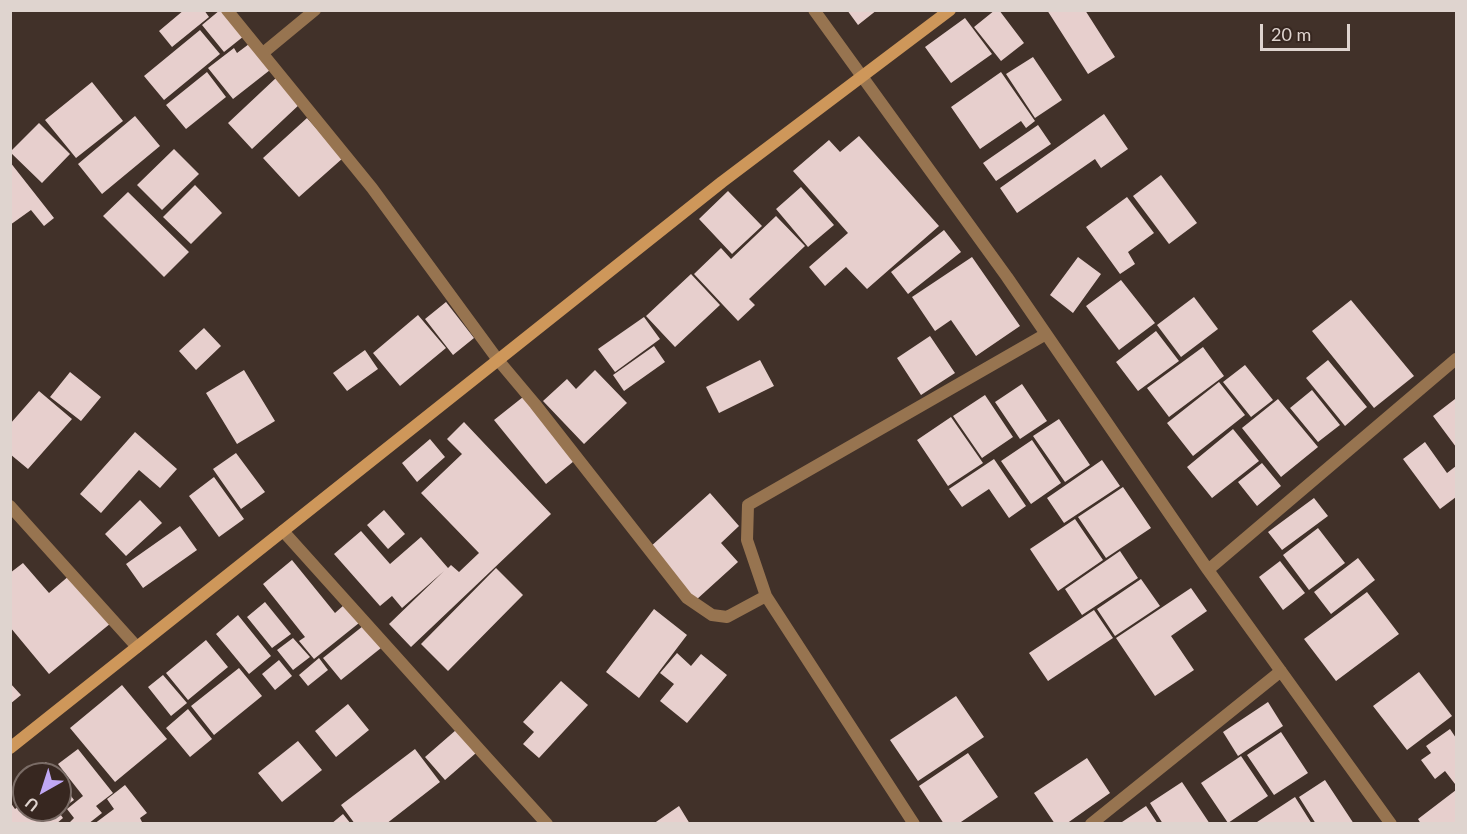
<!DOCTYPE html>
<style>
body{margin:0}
#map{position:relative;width:1467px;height:834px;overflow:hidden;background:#413129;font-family:Lato,sans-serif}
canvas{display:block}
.frame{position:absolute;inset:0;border:12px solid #dfd4cf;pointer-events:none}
.north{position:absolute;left:12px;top:762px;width:60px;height:60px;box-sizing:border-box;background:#372720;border:2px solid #7a6c66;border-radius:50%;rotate:219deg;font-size:16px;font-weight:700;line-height:24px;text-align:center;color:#dfd4cf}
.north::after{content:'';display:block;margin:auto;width:21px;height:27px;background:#c0a8f4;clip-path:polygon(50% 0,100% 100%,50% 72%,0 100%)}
.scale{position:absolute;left:1260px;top:24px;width:90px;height:27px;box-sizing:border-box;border:3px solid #dfd4cf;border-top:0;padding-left:8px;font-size:18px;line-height:21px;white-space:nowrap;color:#dfd4cf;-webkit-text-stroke:4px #372720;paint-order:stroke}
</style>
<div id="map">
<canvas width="1467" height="834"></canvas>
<div class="frame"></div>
<div class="north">U</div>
<div class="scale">20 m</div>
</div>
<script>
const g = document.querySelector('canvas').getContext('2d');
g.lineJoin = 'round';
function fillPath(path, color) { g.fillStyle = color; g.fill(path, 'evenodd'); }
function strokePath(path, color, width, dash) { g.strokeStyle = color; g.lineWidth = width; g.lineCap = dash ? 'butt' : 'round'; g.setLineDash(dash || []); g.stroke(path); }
fillPath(new Path2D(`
 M184,10H204L209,17L172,47L159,31Z
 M220,10H223L244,36L224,52L202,25Z
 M847,10H877L858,25Z
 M995,10H999L1024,43L1001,61L974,27Z
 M1047,10H1085L1115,57L1088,74Z
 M965,18L992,54L951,83L925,47Z
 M200,30L220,54L164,100L144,76Z
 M249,44L270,70L233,99L208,68L234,48L237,53Z
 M1033,57L1062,100L1035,118L1006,74Z
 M207,72L226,97L186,129L166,105Z
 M1001,72L1035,121L1026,128L1021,121L980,149L951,107Z
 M277,77L301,103L252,149L228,123Z
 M92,82L123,121L76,158L45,120Z
 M1104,114L1128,149L1101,168L1095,159L1017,213L1000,188Z
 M135,116L160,146L102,194L78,164Z
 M307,118L343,158L299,197L263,158Z
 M39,123L70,154L42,183L10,152Z
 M1038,125L1051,144L996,181L983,163Z
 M859,136L939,226L867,289L846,267L825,286L809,267L848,233L793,171L829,140L840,152Z
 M174,149L199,174L162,210L137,185Z
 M10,162L54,218L44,226L31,210L10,225Z
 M1161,175L1197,223L1169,244L1133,196Z
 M195,185L222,213L191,244L163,217Z
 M801,187L834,225L808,247L776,209Z
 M728,191L762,226L732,254L699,219Z
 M128,192L189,252L164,277L103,216Z
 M1127,197L1154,233L1128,252L1135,264L1120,274L1086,227Z
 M776,216L805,246L749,299L755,305L738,321L694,274L721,248L731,259Z
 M944,230L961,252L908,294L891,272Z
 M972,257L1020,326L976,356L951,320L935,331L912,297Z
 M1078,257L1101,274L1073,313L1050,295Z
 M691,274L720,305L675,347L646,316Z
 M1121,280L1155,323L1119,350L1086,306Z
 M1194,297L1218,329L1181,357L1157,325Z
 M1351,300L1414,376L1374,408L1312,331Z
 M446,302L474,338L453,355L425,319Z
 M418,315L446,348L400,386L373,353Z
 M644,317L660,339L615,372L598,349Z
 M204,328L221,346L196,370L179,351Z
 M1156,331L1179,361L1138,391L1116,362Z
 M930,336L955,373L921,395L897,358Z
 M654,346L665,362L624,391L613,375Z
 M1203,347L1224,376L1169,417L1147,388Z
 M365,350L378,369L347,391L333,373Z
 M760,360L774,386L719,413L706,387Z
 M1328,360L1367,407L1345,426L1306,378Z
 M1245,365L1273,400L1251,417L1223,382Z
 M244,370L275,421L237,444L206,393Z
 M595,370L627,403L584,444L543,401L567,379L576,389Z
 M70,372L101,397L81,421L50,397Z
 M1219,382L1245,415L1193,456L1167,423Z
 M1022,384L1047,421L1020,439L995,402Z
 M1312,390L1340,425L1318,442L1290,408Z
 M39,391L72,419L28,469L10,454V424Z
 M985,395L1013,437L982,458L953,416Z
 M523,397L574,461L546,484L494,420Z
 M1278,399L1318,447L1281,477L1242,428Z
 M1455,399L1456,400V447L1433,416Z
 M951,417L983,463L948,486L917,440Z
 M1059,419L1090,465L1065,482L1033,436Z
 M464,422L551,514L411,647L389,624L444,571L402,608L392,596L380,606L334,554L361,531L390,564L421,537L448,568L451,565L459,572L479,553L421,493L462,454L447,439Z
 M1233,429L1259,461L1212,498L1187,467Z
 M135,432L177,469L160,488L139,470L101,513L80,494Z
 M430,439L445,457L417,482L402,463Z
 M1032,440L1061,483L1031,504L1001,461Z
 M1425,442L1447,473L1456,466V497L1440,509L1403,459Z
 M236,453L265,492L241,509L213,469Z
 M994,459L1026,506L1009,518L989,489L962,507L949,489Z
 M1102,460L1120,486L1064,523L1047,498Z
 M1262,463L1281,486L1257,506L1238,482Z
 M214,477L244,519L219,537L189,496Z
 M1123,487L1151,528L1106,558L1078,517Z
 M710,493L739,526L721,543L738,562L696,600L649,548Z
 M1314,498L1328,516L1282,550L1268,532Z
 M140,500L162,523L126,556L105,534Z
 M384,510L405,534L388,549L367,525Z
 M1075,519L1103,560L1058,591L1030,549Z
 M180,526L197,550L143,588L126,564Z
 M1318,528L1345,563L1309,590L1283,555Z
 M1120,551L1138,578L1082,615L1065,589Z
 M1358,558L1375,580L1331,614L1314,592Z
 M292,560L335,613L344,605L359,623L314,659L299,641L305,637L263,584Z
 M1280,561L1305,593L1283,610L1259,577Z
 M23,563L49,593L70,575L111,623L49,674L10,627V573Z
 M496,568L523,595L448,671L421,644Z
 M1141,579L1160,606L1115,636L1097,609Z
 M1191,588L1207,611L1171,636L1194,670L1155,696L1116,638Z
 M1367,592L1399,634L1336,681L1304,639Z
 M265,602L291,634L272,648L247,617Z
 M654,609L687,635L639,698L606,672Z
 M1094,610L1113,638L1048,681L1029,653Z
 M238,615L271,656L249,674L216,634Z
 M363,626L381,648L341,680L323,658Z
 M293,638L310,657L293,670L277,650Z
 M206,640L228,667L188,700L166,673Z
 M677,653L691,666L701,654L727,675L687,723L660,701L674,684L660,673Z
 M319,658L328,670L308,686L299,675Z
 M279,660L292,676L275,690L262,674Z
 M239,668L262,696L214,735L191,706Z
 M1419,672L1452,716L1407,750L1373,706Z
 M163,675L187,703L171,716L148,687Z
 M561,681L588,705L539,758L523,744L534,732L523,722Z
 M10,683L21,695L10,704Z
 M122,685L167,739L115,782L70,728Z
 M956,696L984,737L918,781L890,740Z
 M1268,702L1283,726L1238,756L1223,732Z
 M348,704L369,730L336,757L315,731Z
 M188,709L212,739L190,757L166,728Z
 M1450,729L1456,738V782L1455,784L1445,771L1435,779L1421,760L1431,753L1426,746Z
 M456,730L476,753L445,780L425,757Z
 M1281,732L1308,773L1274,795L1247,755Z
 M298,741L322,770L282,802L258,773Z
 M78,749L113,793L96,806L102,813L88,824H68L74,818L67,809L83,796L58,764Z
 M415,749L440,782L386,824H355L341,805Z
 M968,753L998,797L958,824H944L919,786Z
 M1241,756L1268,796L1228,823L1201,783Z
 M1087,758L1110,793L1066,824H1055L1034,793Z
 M46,762L55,774H30Z
 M1325,780L1354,824H1316L1299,797Z
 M60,781L74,800L60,810Z
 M1182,782L1210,824H1163L1150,803Z
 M125,785L147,813L140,818L143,824H94L114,809L107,799Z
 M1456,790V824H1421L1418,819Z
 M1295,797L1312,824H1254Z
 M10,802L15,809L24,803V810H60L58,811L63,818L56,824H10Z
 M679,806L690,824H653Z
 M1146,806L1158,824H1119Z
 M343,814L351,824H331Z`), '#e7cfcd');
strokePath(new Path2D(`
 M263,53L315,10`), '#977450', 12);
strokePath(new Path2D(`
 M227,10L372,188L498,360L535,404L687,598L712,615L727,617L766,596
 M814,10L1007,277L1208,570L1391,824
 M10,506L137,647
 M283,531L489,760L547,824
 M1208,570L1456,359
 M914,824L766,596L747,540L748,505L1046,334
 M1091,824L1281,671`), '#977450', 12);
strokePath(new Path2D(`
 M10,748L722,182L950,10`), '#ce975a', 12);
</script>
